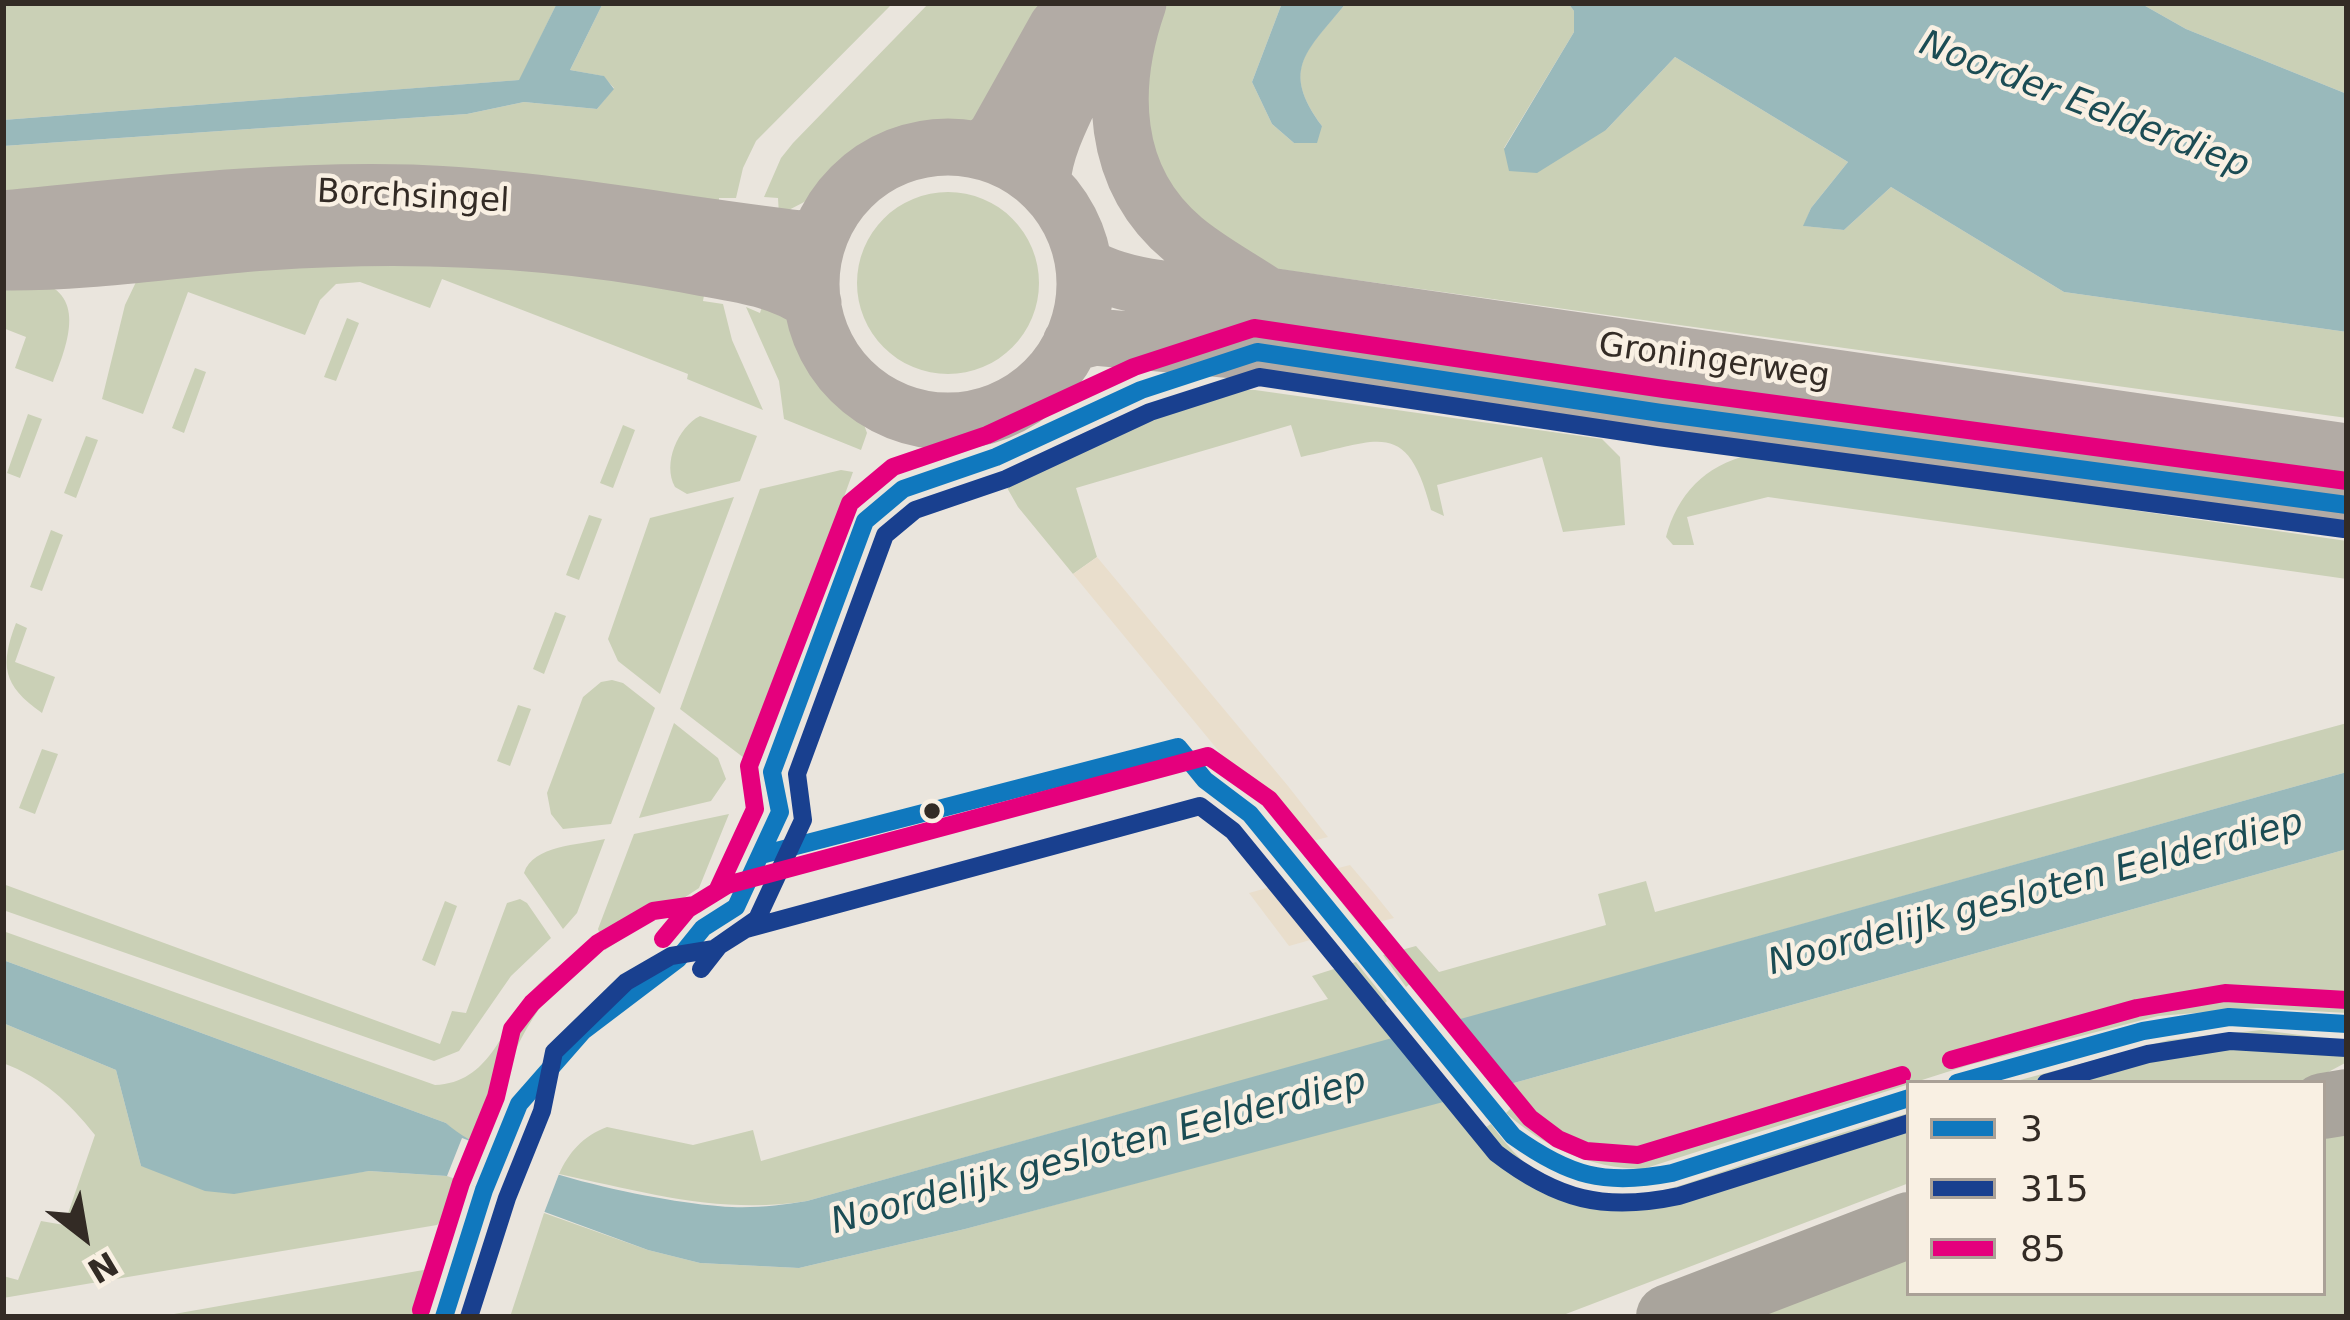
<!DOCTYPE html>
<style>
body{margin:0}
#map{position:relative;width:2350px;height:1320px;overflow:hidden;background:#eae5dd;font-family:"DejaVu Sans",sans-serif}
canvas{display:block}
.frame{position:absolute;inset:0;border:6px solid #332b25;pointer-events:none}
.legend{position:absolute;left:1906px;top:1080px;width:420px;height:216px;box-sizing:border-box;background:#f9f0e3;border:3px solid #aaa197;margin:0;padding:15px 21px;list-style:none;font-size:36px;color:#332b25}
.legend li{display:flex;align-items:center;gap:24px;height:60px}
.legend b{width:60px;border:3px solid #aaa197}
.north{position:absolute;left:24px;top:1176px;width:120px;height:120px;-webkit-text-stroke:9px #f9f0e3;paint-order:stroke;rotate:149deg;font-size:33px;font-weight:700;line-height:48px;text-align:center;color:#332b25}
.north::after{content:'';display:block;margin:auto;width:42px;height:54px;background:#332b25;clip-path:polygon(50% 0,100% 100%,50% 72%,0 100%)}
</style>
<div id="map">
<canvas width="2350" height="1320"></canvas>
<div class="frame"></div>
<ul class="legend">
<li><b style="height:15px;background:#1078be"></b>3</li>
<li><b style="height:15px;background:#19408f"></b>315</li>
<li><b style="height:15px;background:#e5007d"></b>85</li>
</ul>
<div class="north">N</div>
</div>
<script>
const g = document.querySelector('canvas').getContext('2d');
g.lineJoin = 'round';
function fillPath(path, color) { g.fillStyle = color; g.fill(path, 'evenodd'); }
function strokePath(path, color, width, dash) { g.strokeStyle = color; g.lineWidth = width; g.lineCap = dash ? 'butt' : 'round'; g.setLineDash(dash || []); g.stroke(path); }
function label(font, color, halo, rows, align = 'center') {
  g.font = font + ' "DejaVu Sans",sans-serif'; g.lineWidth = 9; g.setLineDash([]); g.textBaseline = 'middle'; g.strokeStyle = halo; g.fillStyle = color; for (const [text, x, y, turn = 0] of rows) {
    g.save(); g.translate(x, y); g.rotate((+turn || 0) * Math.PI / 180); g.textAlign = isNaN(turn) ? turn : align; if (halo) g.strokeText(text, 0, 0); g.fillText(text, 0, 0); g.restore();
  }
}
fillPath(new Path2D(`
 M3,3H557L520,80L3,120Z
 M603,3H893L756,141L743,168L736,198H719V215L3,205V146L467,114L524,102L597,109L614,88L603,76L570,70Z
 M929,3H1055L986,115L958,127L895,137L871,148L849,162L812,198L779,215L778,198L764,197L781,158L793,143Z
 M1162,3H1282L1252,82L1272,124L1294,143L1322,126C1279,68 1307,51 1346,3H1568L1574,11V32L1504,148L1606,130L1675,57L1848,162L1811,208L1804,226L1844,230L1891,187L2064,292L2347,332V418L1270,268L1181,211L1141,136L1151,33Z
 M2140,3H2347V94L2186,29Z
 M857 283a91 91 0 1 1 182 0a91 91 0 1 1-182 0Z
 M332,252L706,284L703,301L723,304L732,340L763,410L687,379L688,374L442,279L430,308L360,282L336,284L320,300L305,335L188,292L143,414L102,399L125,305L136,282Z
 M3,278C15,280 32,279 43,283C88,299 64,352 53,382L15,368L26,337L3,328Z
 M765,297L791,322L822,373L862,419L867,433L861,450L784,419L779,381L746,307L760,313Z
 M347,318L359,323L336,381L324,377Z
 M195,368L206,372L184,433L172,428Z
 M1216,390H1255L1602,439L1620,457L1625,525L1563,532L1542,457L1437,485L1444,516L1431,510C1407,417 1379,441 1301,457L1291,425L1076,488L1097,557L1073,574L1018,507L1002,479C1070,436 1136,404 1216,390Z
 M28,414L42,419L20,478L7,473Z
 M700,416L757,436L740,481L687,494L675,487C662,464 678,427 700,416Z
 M623,425L635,430L613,488L600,483Z
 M86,436L98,440L76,498L64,493Z
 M1749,455L2347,541V579L1768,497L1687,517L1694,545H1673L1666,537C1677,495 1705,465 1749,455Z
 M841,470L853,472L748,761L680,709L760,489Z
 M734,497L660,694L618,661L608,639L650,518Z
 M589,515L602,519L579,580L566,575Z
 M51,530L63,535L42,591L30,587Z
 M555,612L566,616L544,674L533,669Z
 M16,623L27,628L15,662L55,677L42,713C2,685 0,665 16,623Z
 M612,680L623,683L655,708L611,824L563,829L551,814L547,793L583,697L601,682Z
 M518,705L531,709L510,766L497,761Z
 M674,723L718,758L726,779L711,801L639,818Z
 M2347,723V772L1445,1024L1412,982L1406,987L1383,955L1416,946L1439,972L1606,925L1598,894L1646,881L1655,912Z
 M42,749L58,754L35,814L19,808Z
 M729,814L699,888L605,950L598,929L634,834Z
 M605,839L577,913L563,929L524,873C533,845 579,845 605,839Z
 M2347,849V1013L2257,1008L2158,1016L1969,1065L1643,1169C1589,1168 1546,1148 1506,1113L1511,1108L1496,1088Z
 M3,884L440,1044L452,1011L466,1013L507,903L520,899L527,903L551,938L511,976L459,1051L434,1061L3,910Z
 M445,901L457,906L435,966L422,960Z
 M3,931L435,1085C490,1083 501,1029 530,994C541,980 553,971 567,961L574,971C521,1014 503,1082 478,1143L462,1138L446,1123L3,960Z
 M1356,962L1387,1001L1383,1005L1406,1035L807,1201C722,1215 643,1192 559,1174C569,1152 583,1136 607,1127L693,1145L753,1130L761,1161L1328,999L1312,976Z
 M3,1023L116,1070L141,1166L309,1179L369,1171L447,1176L464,1182L457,1203L437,1225L3,1298V1276L18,1280L41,1221L64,1225L95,1135C69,1102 43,1078 3,1063Z
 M2261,1030L2347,1041V1062L2317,1078L2296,1083H2009L2169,1040Z
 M1456,1097L1481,1130L1491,1124C1571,1235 1642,1198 1751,1162C1803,1145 1856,1128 1909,1113V1183L1558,1317H510L544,1213L648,1250L700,1263L799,1268L965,1229Z
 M2347,1126V1317H1715L1909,1242V1293H2323V1130Z
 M429,1269L417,1317H157Z`), '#cad0b6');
fillPath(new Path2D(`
 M1097,557L1288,786L1328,837L1296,845L1073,574Z
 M1350,865L1373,892L1394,918L1360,927L1319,873Z
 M1288,882L1328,935L1289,946L1249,893Z`), '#e9decc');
fillPath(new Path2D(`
 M557,3H603L570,70L604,76L614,89L597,109L524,102L467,114L3,146V120L519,80Z
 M1282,3H1346C1308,51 1279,68 1322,126L1317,143H1294L1272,124L1252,82Z
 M1568,3H2140L2186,29L2347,94V332L2064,292L1891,187L1844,230L1803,226L1811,208L1848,162L1675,57L1606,130L1537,173L1509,171L1504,149L1574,32V11Z
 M2347,772V849L1496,1088L965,1229L799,1268L700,1263L648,1250L447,1176L369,1171L234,1194L205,1191L141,1166L116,1070L3,1023V960L446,1123C496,1169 663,1204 732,1207C758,1208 782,1205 807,1201Z`), '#99b9bb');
fillPath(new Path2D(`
 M1441,1019L1496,1088L1499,1093L1460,1103L1402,1030Z
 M462,1138L559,1174L544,1213L447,1176Z`), '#eae5dd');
strokePath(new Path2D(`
 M1138,3C1109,86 1110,178 1183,239C1209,261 1240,277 1268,296
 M811 284a137 137 0 1 1 274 0a137 137 0 1 1-274 0Z
 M981,151L996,136L1057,27L1079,3
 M1042,183C1045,129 1091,72 1104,14
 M3,219C139,206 275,189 412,193C542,198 672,224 801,239L820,235
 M3,262C92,263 178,248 266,242C405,232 546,238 684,264C727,273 777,276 813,303
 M1084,265C1130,294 1214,293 1268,296L2347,452
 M1071,343L1095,337L1257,352L1661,413L2347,505`), '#b2aba5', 57);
strokePath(new Path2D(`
 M2323,1106L2347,1102
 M1669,1317L1909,1225`), '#a9a49c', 66);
strokePath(new Path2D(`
 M1178,747L1205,780L1250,814L1513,1136C1569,1176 1604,1186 1672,1173L1909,1098
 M761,855L1178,747
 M1957,1083L2143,1031L2229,1017L2347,1024
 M444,1317L484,1190L519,1104L583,1031L678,959L703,928L736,907L780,812L772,772L865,521L903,489L996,457L1141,390L1257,352L1661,413L2347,505`), '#1078be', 18);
strokePath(new Path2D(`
 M701,969L719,946L746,929L1200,806L1233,831L1496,1153C1557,1200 1604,1212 1679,1196L1909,1123
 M2046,1083L2148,1054L2230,1041L2346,1048
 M469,1317L507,1198L542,1111L554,1052L626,982L671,956L714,949L757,919L803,820L797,774L885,535L915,510L1006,479L1150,412L1259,377L1658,437L2344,529`), '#19408f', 18);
strokePath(new Path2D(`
 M663,939L688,909L727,885L1208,756L1269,799L1530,1118L1558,1139L1586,1151L1638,1155L1902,1075
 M1951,1060L2137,1008L2225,993L2347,1000
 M421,1310L461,1183L496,1097L512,1029L532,1003L598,943L653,911L695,905L717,891L755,809L749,766L850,503L893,467L987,435L1134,367L1254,328L1664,389L2347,481`), '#e5007d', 18);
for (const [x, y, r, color] of [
 [932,811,10,"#332b25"]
]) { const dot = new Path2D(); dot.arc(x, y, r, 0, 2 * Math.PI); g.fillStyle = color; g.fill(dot); strokePath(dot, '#f9f0e3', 4.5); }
label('33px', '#332b25', '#f9f0e3', [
 ["Borchsingel",413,198,3],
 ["Groningerweg",1714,362,8]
]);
label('italic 36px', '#1b4c54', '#f9f0e3', [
 ["Noorder Eelderdiep",2084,106,21],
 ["Noordelijk gesloten Eelderdiep",2036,894,-15],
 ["Noordelijk gesloten Eelderdiep",1099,1153,-15]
]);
</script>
